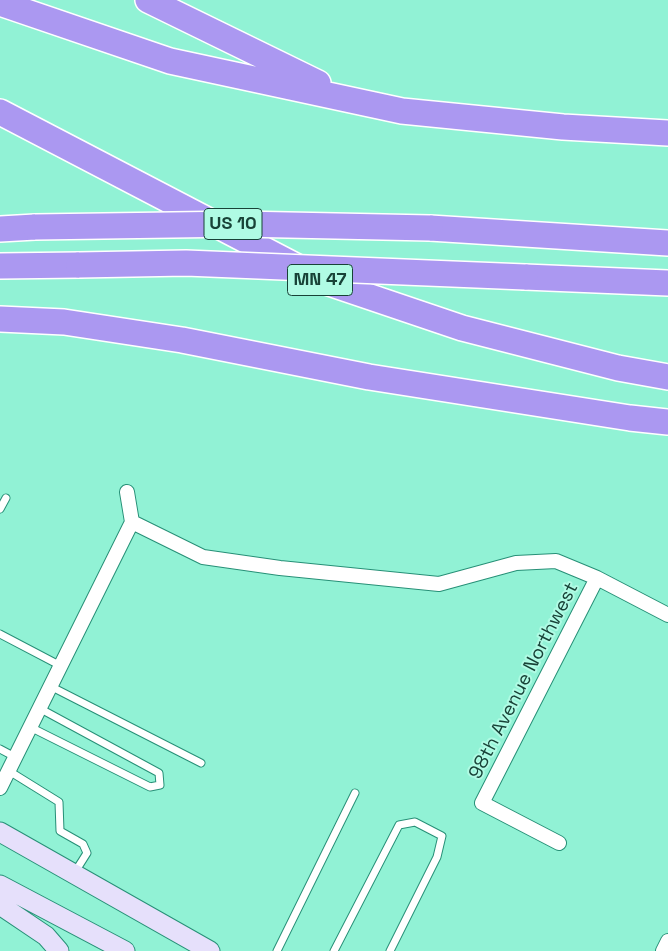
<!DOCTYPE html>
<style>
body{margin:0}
canvas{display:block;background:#91f2d5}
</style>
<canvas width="668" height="951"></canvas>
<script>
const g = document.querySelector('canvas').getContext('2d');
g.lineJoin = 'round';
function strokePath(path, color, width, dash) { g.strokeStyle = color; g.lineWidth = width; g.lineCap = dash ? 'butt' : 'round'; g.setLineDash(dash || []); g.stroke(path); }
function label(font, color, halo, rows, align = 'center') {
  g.font = font + ' "Space Grotesk",sans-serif'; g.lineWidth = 4; g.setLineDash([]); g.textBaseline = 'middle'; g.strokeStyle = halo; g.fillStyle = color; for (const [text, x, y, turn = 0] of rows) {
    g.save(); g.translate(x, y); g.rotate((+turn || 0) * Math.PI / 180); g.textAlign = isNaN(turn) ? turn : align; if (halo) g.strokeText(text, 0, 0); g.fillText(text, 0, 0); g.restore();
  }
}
const service = new Path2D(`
 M0,509L6,498
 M0,634L61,666
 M50,686L201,763
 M30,727L150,787L160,785L159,773L39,708
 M0,749L15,757
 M9,771L59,802L60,831L83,844L87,853L75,872
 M277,951L355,793
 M334,951L399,825L415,822L442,836L437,857L390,951`);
const minor = new Path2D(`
 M132,522L203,557L280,568L439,584L516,563L556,561L597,578L668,615
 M0,788L132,522L127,492
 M559,843L482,803L597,578
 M663,951L668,941`);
const secondary = new Path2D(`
 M0,832L210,951
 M0,885L125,951
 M0,905L46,936L59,951`);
const motorway = new Path2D(`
 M148,0L318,83
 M0,3L170,61L402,111L563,127L668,133
 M0,112L326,282L462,328L618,368L668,377
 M430,228L668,243
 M0,229L35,227
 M0,266L79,265
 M525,277L668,283
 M0,319L64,322L182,340L369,377L630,418L668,422`);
strokePath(service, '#279077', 9);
strokePath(minor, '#279077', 16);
strokePath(secondary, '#279077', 21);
strokePath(motorway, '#fff', 28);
strokePath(service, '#fff', 7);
strokePath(minor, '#fff', 14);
strokePath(secondary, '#e6e0fb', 19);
strokePath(motorway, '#ab98f1', 25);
const motorwayBridge = new Path2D(`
 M35,227L241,224L430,228
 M79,265L186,263L525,277`);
strokePath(motorwayBridge, '#fff', 28, []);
strokePath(motorwayBridge, '#ab98f1', 25);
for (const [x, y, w] of [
 [233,224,58],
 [320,280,65]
]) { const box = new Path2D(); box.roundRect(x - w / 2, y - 15.5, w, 31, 4); g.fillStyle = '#b0fbe4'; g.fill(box); strokePath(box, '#184237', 1); }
label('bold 18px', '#184237', null, [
 ["US 10",233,224],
 ["MN 47",320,280]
]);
label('19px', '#184237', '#b0fbe4', [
 ["98th Avenue Northwest",524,681,-63]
]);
</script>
